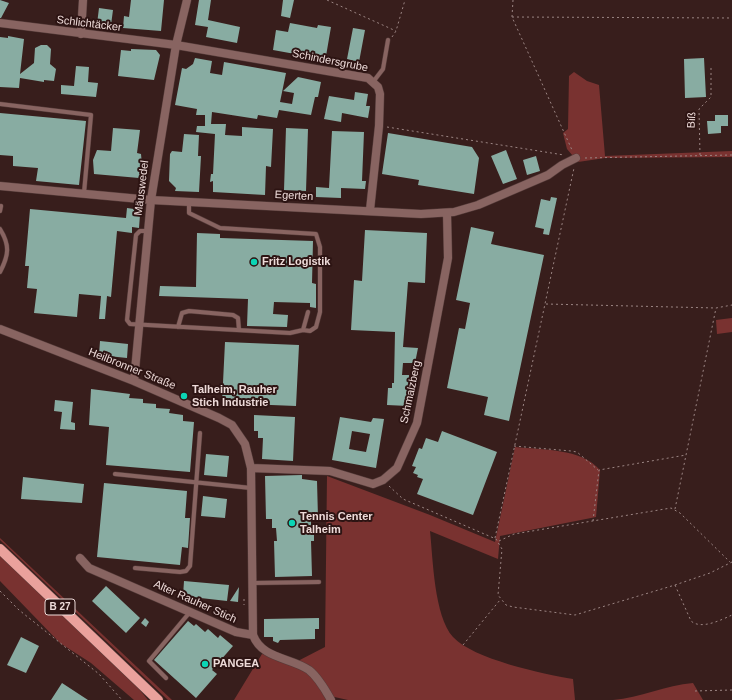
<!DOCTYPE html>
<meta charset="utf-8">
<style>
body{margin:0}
canvas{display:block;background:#381e1c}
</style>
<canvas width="732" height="700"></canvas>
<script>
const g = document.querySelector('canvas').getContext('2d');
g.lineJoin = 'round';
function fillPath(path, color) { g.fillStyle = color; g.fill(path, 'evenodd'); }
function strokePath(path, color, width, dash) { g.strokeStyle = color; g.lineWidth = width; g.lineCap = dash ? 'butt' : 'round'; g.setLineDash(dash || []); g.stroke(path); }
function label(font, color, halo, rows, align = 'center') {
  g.font = font + ' Helvetica,sans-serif'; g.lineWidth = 4; g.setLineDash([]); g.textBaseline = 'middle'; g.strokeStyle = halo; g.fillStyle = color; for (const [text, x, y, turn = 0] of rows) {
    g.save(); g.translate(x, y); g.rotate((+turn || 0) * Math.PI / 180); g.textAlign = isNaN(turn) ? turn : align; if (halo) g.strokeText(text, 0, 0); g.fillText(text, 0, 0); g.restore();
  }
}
fillPath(new Path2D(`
 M574,72L587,81L599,85L605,156L732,151V157L605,158L578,162L567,149L563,133L568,129L569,76Z
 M732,318V332L717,334L716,320Z
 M515,447C542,450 581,448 600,470L596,517L500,536L498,559L430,531C433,559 434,616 453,637C473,659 543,674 573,679L575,700H348L330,696L310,670L294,663L325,647L327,476L430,515L495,542Z
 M0,538L172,700H168L0,540Z
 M0,554L135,684L148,700H134L91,663L60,643L0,581Z
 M262,654L282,659L308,671L330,700H234Z
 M693,683L703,700H613C640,698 666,685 693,683Z`), '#793230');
fillPath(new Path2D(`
 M0,0L9,3L1,18H0Z
 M131,0H164L161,31L123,28L124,16L129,17Z
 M199,0H211L208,20L240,27L237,43L206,37L208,27L195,25Z
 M283,0H294L290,18L281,16Z
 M99,8L113,10L111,25L97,24Z
 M290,23L317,28L318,25L331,27L326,56L307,53L306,56L273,50L276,30L288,32Z
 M353,28L365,30L359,62L347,59Z
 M8,36L24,39L20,74L34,63L35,48L41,45H47L51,49L50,64L56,69L54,81L44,80V82L20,78L19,88L0,87V37L8,38Z
 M131,49L156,50L160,55L154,80L118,76L121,50L131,51Z
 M195,58L212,61L210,73L222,75L224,62L286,73L280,102L292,104L294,93L283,91L298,77L321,82L318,97H315L311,115L279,110L277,118L258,115L257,119L212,112L211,124H226L225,135L242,136V127L273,129L271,167L266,166L265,195L213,192V181L210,182L211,174H213L215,134L196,132L197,126H205V115H196L197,109L175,105L182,68L186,69L193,64Z
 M704,58L706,97L685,98L684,59Z
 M76,66L89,67L88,82L98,83L96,97L61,94V85L74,86Z
 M355,92L368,94L366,106H370L368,118L342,113L341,122L324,119L329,96L354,100Z
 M0,113L86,121L79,185L36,181L38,168L13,166V156L0,155Z
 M715,115H728V126H721V133L708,134L707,121H715Z
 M113,128L140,130L137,153L141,154L142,165L139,178L94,174L93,160L97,150L111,151Z
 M286,128L308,129L306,191L284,190Z
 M332,131L364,132L362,181H366L365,189L341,188V198L316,197V187L329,188Z
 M388,133L472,147L479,158L474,194L418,185L419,180L382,174Z
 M184,134L199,135L198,156H201L199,192L175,191L176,188L169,181L170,154L172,151L182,152Z
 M506,150L517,179L503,184L491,156Z
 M536,156L540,171L527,175L523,160Z
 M551,197L557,198L549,235L543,234L544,229L535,227L541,199L550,201Z
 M127,208L134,209V214L140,215L139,228L132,227V233L117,231L111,297L107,296L105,319H99L101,296L79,294L77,317L34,313L37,289L27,288L29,266H25L30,209L126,218Z
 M471,227L494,232L491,244L544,255L509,421L484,415L488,397L447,388L459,328L465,329L470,303L456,300Z
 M365,230L427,233L425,283L408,282L403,347L418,348L415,363H403L402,375H409L408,406L387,405L388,388H392V383H394L395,332L351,330L354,280L362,281Z
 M197,233L220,234V238L313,241L312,283L316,284V308L310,307V303L274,302L273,314L288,315L287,327L247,326L248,299L159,296L160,286L196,287Z
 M100,341L128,344L127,358L99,355Z
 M225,342L299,345L296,406L222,403Z
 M91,389L130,394L129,398L143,399V403L156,404V408L170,409L169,413L183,415V421L194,422L190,472L106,465L109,427L89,425Z
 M55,400L73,402L71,422L75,423V430L60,429L62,412L54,411Z
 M254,415L295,417L293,461L262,459L263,438H258V431H254Z
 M340,417L371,422L373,418L384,419L376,468L332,460ZM352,431L370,434L366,452L349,449Z
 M442,431L497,452L473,515L417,494L423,479L417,477L418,475L413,473L416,467L412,466L419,448L422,449L426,438L438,442Z
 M206,454L229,456L227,477L204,475Z
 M302,475V479L317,481L318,518H311V534L314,533V541H311L312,576L275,577L274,541H277L276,528H272V519H266L265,476Z
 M23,477L84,484L82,503L21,499Z
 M104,483L187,491L185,518H190L188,548L182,547L180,565L97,557Z
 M203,496L227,499L225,518L201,516Z
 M184,581L229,585L227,601L183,596Z
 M106,586L140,618L126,633L92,601Z
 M239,587L238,602L230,601Z
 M145,618L149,622L146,627L141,623Z
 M319,618V629H315V639L280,640L278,643L273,641V637H264V619Z
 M188,621L194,626L196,624L205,632L208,629L218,638L220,635L233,646L212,670L217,674L196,698L154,660Z
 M21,637L39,646L26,673L7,665Z
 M62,683L88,700H51Z`), '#88aca2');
const lane = new Path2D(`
 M373,82L383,69L388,40
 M0,104L91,115L84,193
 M189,202V213L220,228L316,234L320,247V312L316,327L310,331L303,330
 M0,211L1,206
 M0,229C10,245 9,255 0,272
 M148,231H140L136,235L127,320L130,324L290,333L303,330L308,312
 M178,327L182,313L189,311L233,315L238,318L239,330
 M115,474L251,488
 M135,568L180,572L186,571L190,566L200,433
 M253,583L319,582
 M166,678L149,661L190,612`);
const street = new Path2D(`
 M0,23L176,45L368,78L378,87L380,94L379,126L370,210
 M81,34L83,0
 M0,186L151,200L421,214L454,212L478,205L548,175L562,165L576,158
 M0,329L134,381L219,418L232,425L245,444L251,468L253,635C262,659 290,657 309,670C318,677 326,691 331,700
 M134,381L151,200L176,45L187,0
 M251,468L330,471L373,484L383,480L397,468L417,423L448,258L447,213
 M80,558L89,568L236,632L253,635`);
const primary = new Path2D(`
 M0,549L158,700`);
strokePath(lane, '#553c3a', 5);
strokePath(street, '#553c3a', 9);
strokePath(primary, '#553c3a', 11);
strokePath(new Path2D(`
 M327,0L396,31
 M513,0L512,17L572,150
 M512,17L732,18
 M392,37L396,31L405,0
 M387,127L564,155
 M700,155L699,109L711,97V65
 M585,158L732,155
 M546,304L716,308L732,305
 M514,446L571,451L577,452L598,470
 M389,486L403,499L496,539L502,549L498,595L506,605L513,607L575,615L675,585L710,573L732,562
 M675,509L716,308
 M593,521L599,470L686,455
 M495,538L574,168
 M499,541L514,534L671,508L680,513L730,562
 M675,585L691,621C701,630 721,620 732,615
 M0,591L19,610L99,674L122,700
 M244,599V605
 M463,645L500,600
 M695,691L732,690`), '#9b8583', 1, [2, 3]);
strokePath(lane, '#886461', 4);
strokePath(street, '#886461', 8);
strokePath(primary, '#eaa19c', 10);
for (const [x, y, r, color] of [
 [254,262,4,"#0bd5b5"],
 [184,396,4,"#0bd5b5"],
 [292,523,4,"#0bd5b5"],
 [205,664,4,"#0bd5b5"]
]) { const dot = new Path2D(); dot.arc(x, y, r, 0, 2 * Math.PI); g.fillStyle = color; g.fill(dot); strokePath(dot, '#2d1413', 1.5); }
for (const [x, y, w] of [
 [60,607,30]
]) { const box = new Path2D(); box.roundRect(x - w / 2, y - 8, w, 16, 3); g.fillStyle = '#2d1413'; g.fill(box); strokePath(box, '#eedbd9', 1); }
label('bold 10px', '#eedbd9', null, [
 ["B 27",60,607]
]);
label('11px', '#eedbd9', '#2d1413', [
 ["Schlichtäcker",89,24,7],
 ["Schindersgrube",330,61,11],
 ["Biß",692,120,-87],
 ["Mäuswedel",142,188,-83],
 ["Egerten",294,196,3],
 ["Heilbronner Straße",132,369,22],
 ["Schmalzberg",411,392,-78],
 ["Alter Rauher Stich",195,602,24]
]);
label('bold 11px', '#eedbd9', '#2d1413', [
 ["Fritz Logistik",262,262],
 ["Talheim, Rauher",192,390],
 ["Stich Industrie",192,403],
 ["Tennis Center",300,517],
 ["Talheim",300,530],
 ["PANGEA",213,664]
], 'left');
</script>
